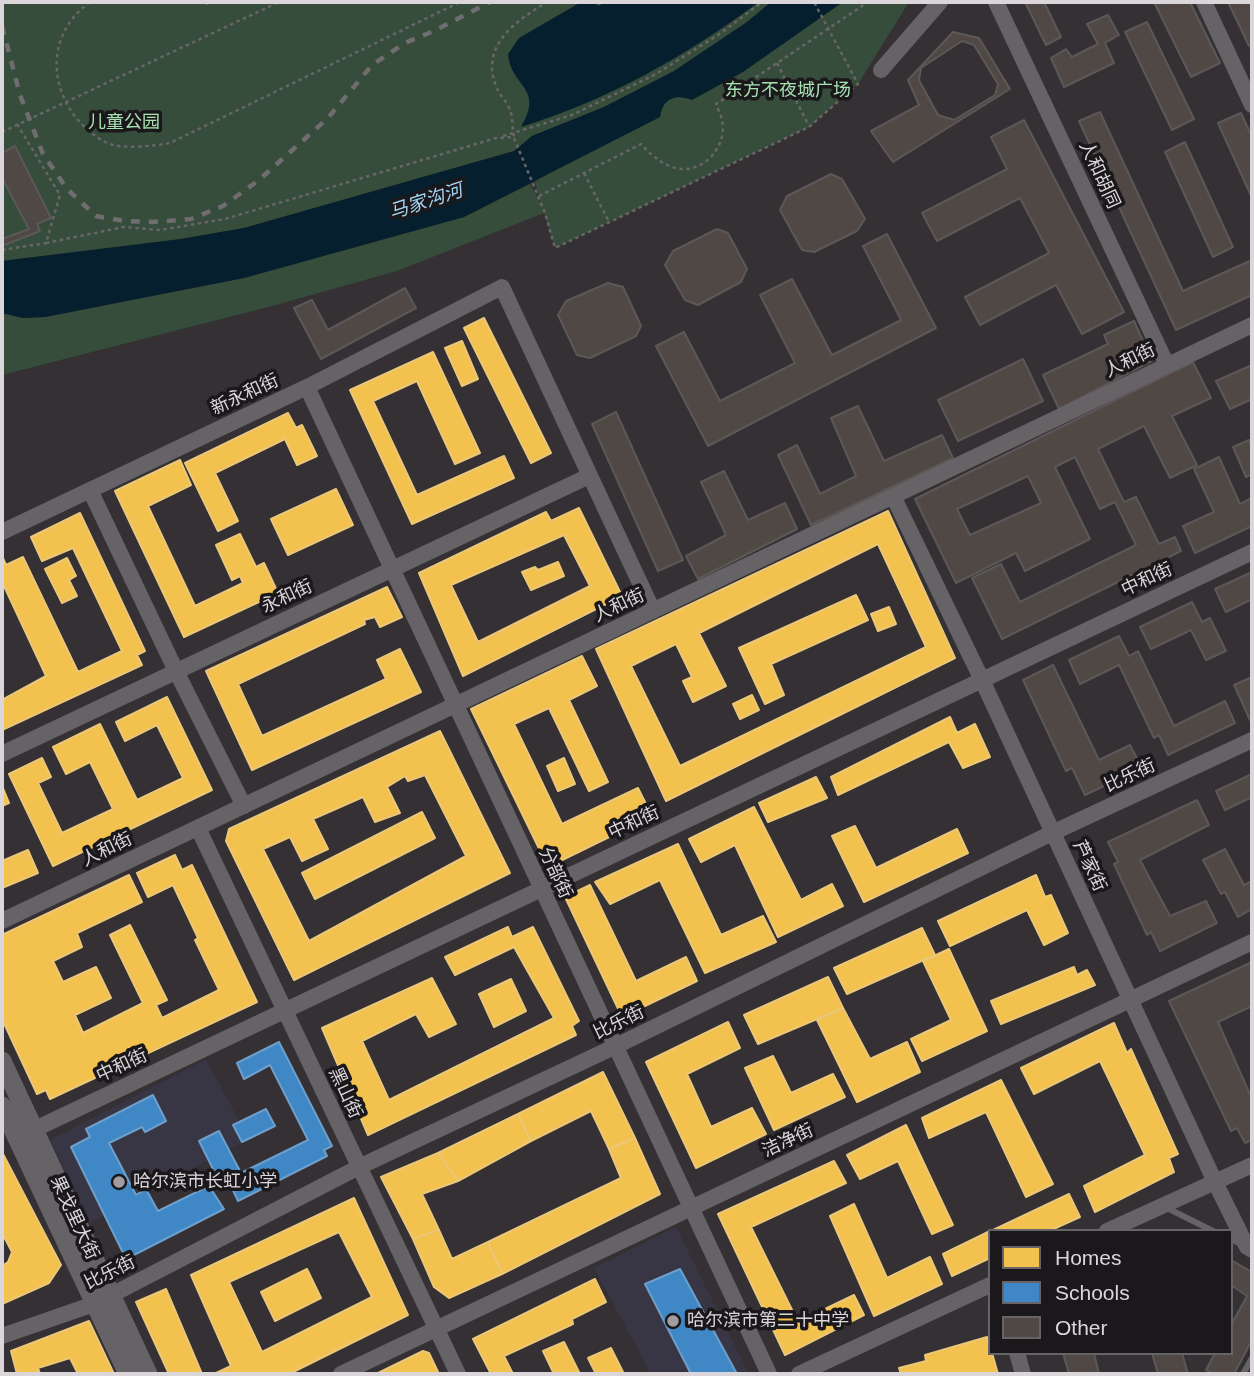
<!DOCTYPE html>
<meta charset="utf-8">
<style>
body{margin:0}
#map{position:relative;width:1254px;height:1376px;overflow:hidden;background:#343034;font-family:Arial,sans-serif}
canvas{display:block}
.frame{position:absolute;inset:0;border:4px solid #dad6da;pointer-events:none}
.legend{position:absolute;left:988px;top:1229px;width:245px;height:126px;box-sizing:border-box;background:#1b181b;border:2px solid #676467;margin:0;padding:9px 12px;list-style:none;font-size:21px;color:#dad6da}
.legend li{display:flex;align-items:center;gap:14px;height:35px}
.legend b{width:35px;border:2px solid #676467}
</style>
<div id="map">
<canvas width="1254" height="1376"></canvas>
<div class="frame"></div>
<ul class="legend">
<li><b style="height:19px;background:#f2c14e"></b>Homes</li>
<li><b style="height:19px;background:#3f88c5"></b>Schools</li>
<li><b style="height:19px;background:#504844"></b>Other</li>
</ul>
</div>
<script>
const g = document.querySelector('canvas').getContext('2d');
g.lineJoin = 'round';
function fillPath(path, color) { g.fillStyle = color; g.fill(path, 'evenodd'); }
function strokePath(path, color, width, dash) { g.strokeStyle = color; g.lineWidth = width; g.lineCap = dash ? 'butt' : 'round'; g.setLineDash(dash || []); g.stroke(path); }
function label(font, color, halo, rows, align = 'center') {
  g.font = font + ' Arial,"Noto Sans SC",sans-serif'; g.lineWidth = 7; g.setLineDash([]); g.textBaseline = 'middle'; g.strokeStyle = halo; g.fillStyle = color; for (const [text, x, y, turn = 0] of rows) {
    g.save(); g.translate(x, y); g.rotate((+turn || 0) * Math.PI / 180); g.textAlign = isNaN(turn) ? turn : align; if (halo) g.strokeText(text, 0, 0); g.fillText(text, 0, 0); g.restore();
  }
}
fillPath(new Path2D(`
 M206,1059L249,1139L90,1223L50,1140Z
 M676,1227L749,1374H651L594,1268Z`), '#383545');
fillPath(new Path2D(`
 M2,2H771L747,22L674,71L604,107L532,136L515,151L244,228L181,239L2,261Z
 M842,2H909L858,84L809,127L555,248L544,213L397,271L272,306L2,375V313L23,318L45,317L244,278L464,217L530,184L541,204L535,182L541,177L660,117C662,102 671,94 687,98Z`), '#374d3b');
fillPath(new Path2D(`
 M581,2H595L598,6L606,2H759C686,56 608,100 521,127C545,87 511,88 508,54L519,38Z
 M771,2H843L743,72L692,100C675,93 662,99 660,117L464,217L244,278L45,317L23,318L2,313V261L181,239L244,228L514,151L532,136L604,107L674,71L747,22Z`), '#061f2e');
const homes = new Path2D(`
 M484,318L551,453L531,463L464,328Z
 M462,341L478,379L462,386L445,348Z
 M433,352L480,453L455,464L417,381L373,401L417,495L504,456L514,478L412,524L350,390Z
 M288,413L296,428L302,425L317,456L297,465L285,439L215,473L238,521L218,531L185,463Z
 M180,460L191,485L148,506L195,606L243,583L240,576L232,580L216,545L240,534L256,567L264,563L278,593L184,637L115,491Z
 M336,489L353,525L288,555L271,519Z
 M579,508L622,596L463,676L419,573L546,512L551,521ZM564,535L590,586L478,642L451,585Z
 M888,511L955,658L666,801L596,649ZM878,544L926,647L680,766L631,666L676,644L692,677L683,681L693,702L726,686L699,633Z
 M80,513L145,651L137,655L142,665L2,730V700L46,676L4,586L2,587V556L6,565L23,557L78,672L122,651L73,548L42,561L31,537Z
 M67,558L76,576L69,580L77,596L62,603L45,569Z
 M558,562L564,576L531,590L522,572L535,567L538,570Z
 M387,587L402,617L380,627L375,617L364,620L365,624L238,684L262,736L386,679L377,660L400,649L421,692L252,770L206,671Z
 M856,595L868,620L771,664L784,695L765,704L739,648Z
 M889,607L896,624L878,631L871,614Z
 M582,656L597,686L569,700L608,782L589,791L549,708L514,724L562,824L638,788L652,816L548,867L471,709Z
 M752,695L759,710L740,719L733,704Z
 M167,697L212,790L53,866L9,774L42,758L51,777L38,783L62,833L113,809L90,762L66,774L53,747L100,724L137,800L183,778L157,725L125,741L116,722Z
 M950,717L957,733L975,724L990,757L963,768L949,742L838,795L831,777Z
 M440,731L510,873L294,980L226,841L229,829ZM425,775L466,856L309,941L263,849L290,837L302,861L328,849L313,819L363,797L375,822L400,813L387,787L405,776L408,781Z
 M564,758L575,784L558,791L547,766Z
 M816,777L827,798L768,822L759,803Z
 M2,786L9,803L2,806Z
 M754,807L801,900L832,884L843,906L778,937L735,845L701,862L689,839Z
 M422,812L435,838L315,899L302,873Z
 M855,826L876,868L957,829L968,853L864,902L832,836Z
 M678,844L721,935L763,916L776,942L705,973L660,880L610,904L595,882Z
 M28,850L38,873L2,888V861Z
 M175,855L182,870L192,865L257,1002L50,1099L46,1090L37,1094L2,1019V935L129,875L142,902L77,933L82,947L53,961L63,982L96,967L111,998L75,1015L83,1033L143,1003L110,935L130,925L167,1000L156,1005L162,1018L219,990L195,940L198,938L173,885L148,897L137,873Z
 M1036,875L1045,897L1051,895L1068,933L1044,945L1027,910L950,946L938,921Z
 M590,885L636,981L686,957L697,981L622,1017L565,897Z
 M508,927L512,937L533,927L579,1021L572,1026L576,1035L368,1135L322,1028L432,978L456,1024L429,1037L416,1014L362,1041L389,1100L554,1018L514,947L455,975L445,957Z
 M922,928L935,955L847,994L834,968Z
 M949,949L987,1031L922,1061L911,1039L951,1020L923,961Z
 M1074,967L1077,975L1087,970L1095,985L1001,1024L991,1001Z
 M828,977L843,1008L758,1044L744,1015Z
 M511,979L526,1011L494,1027L479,994Z
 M843,1008L870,1059L907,1042L920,1072L857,1102L817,1020Z
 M728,1022L740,1048L687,1074L711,1127L752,1108L766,1134L696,1168L646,1062Z
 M1114,1023L1127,1053L1131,1049L1178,1154L1169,1158L1174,1172L1095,1212L1084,1186L1145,1155L1100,1061L1034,1094L1021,1068Z
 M773,1056L791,1093L833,1074L845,1097L774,1130L745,1068Z
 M603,1072L635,1138L609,1149L591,1111L531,1141L518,1114Z
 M1001,1080L1053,1184L1026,1197L986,1112L929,1138L922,1118Z
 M518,1114L531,1141L458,1181L438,1153Z
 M906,1125L953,1225L932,1234L898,1161L860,1179L847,1155Z
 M635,1138L660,1194L502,1274L488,1242L621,1178L609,1149Z
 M2,1152L61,1265L49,1283L2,1304V1266L8,1262L12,1252L2,1233Z
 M438,1153L458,1181L422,1194L439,1230L413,1239L381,1177Z
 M834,1161L846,1183L751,1227L798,1322L854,1295L864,1315L785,1355L718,1214Z
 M1069,1194L1080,1217L1049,1231H991Z
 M354,1198L408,1315L289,1374H214L231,1366L191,1275ZM339,1232L372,1297L262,1352L229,1282Z
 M854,1204L887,1278L930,1257L942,1284L874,1316L830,1216Z
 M439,1230L452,1259L488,1242L502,1274L449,1298L434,1287L413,1239Z
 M990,1231V1258L952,1276L943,1254Z
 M307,1269L321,1298L275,1321L261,1292Z
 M595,1279L606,1302L572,1319L573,1324L504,1356L513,1374H491L473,1339Z
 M166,1289L202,1374H169L136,1302Z
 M89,1321L114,1374H78L70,1358L38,1368L40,1374H17L11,1351Z
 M987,1337L990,1353H992L998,1374H901L899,1368L926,1361L925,1355Z
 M564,1342L580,1374H554L543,1351Z
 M611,1348L624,1374H596L588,1358Z
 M423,1351L429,1353L439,1374H376Z`);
fillPath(homes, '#f2c14e');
strokePath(homes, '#ebc778', 2);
const schools = new Path2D(`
 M279,1042L332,1146L324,1150L327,1156L238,1201L231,1186L222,1187L199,1141L219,1131L241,1173L308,1140L270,1065L244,1079L237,1063Z
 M153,1095L166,1121L145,1132L142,1127L109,1143L136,1195L146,1189L158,1211L209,1186L224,1209L126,1259L71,1147L90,1137L86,1129Z
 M266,1109L275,1126L242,1142L233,1125Z
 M680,1269L737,1374H691L645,1284Z`);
fillPath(schools, '#3f88c5');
strokePath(schools, '#6e9fcb', 2);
const building = new Path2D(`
 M1025,2H1044L1061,37L1046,45Z
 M1154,2H1190L1220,63L1191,77Z
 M1228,2H1252V44L1249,46Z
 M1108,15L1119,35L1105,43L1114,63L1064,87L1051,58L1066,49L1072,57L1098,44L1087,24Z
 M1147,22L1194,119L1172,130L1125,32Z
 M953,32L979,38L1010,89L893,162L871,131L919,105L908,80Z
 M962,41L974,45L998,84L995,95L954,120L938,115L919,80L921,68Z
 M1100,112L1183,291L1252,260V295L1176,330L1079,121Z
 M1241,113L1252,137V198L1218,123Z
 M1024,120L1124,312L1082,334L1056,285L980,325L965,297L1049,253L1020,198L937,241L922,213L1007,169L991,137Z
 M1185,142L1233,247L1213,257L1165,152Z
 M15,146L51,218L37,224L40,231L2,246V239L29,229L2,178V153Z
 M831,174L842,179L865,219L857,231L814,252L802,250L780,210L787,196Z
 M717,229L728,233L747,269L741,282L698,305L685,300L665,265L673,251Z
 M887,234L936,328L708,446L656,346L684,332L720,401L795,363L760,295L792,279L832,355L901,320L863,246Z
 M608,283L623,287L641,326L636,336L590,358L577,355L558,315L566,301Z
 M405,288L416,308L321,359L294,308L312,300L328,330Z
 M1134,321L1152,361L1059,409L1043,375L1108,344L1104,335Z
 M1023,359L1043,401L958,441L938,400Z
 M1193,362L1211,398L1172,416L1197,465L1170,478L1144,426L1098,449L1124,502L1136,497L1159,544L1175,537L1181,551L1002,639L972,578L1001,564L1020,602L1136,545L1115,502L1100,509L1075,457L1055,467L1090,539L1025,571L1016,553L956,583L915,499ZM1028,476L1041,503L970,535L957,509Z
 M1252,365V399L1230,409L1216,381Z
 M858,406L884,461L942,435L953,458L811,525L778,455L797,445L820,494L856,476L831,418Z
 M616,412L683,560L658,571L592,424Z
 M1249,440L1252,449V474L1246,477L1233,447Z
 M1219,457L1240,504L1252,498V526L1195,553L1183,526L1214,512L1194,469Z
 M724,471L748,520L785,503L797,529L698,579L686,556L726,535L701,482Z
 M1252,572V599L1226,612L1215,589Z
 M1192,602L1202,622L1210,618L1226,651L1206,660L1191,630L1151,649L1140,627Z
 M1119,636L1129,656L1138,651L1174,726L1225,701L1235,723L1168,755L1159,735L1154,738L1119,665L1080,684L1069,660Z
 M1053,665L1099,760L1130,745L1142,768L1085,795L1072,768L1066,771L1023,680Z
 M1252,677V719L1250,720L1234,685Z
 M1252,774V797L1225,810L1216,791Z
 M1197,800L1209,825L1140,860L1170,916L1206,901L1217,923L1160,951L1151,932L1147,935L1114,864L1118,862L1108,842Z
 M1225,849L1244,885L1252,881V909L1238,917L1225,892L1221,894L1203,860Z
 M1252,962V1006L1218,1022L1252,1099V1140L1245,1143L1237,1128L1231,1131L1169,1001Z
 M1231,1260L1252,1272V1340L1234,1374H1213L1206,1370L1215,1353H1231V1325L1247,1296L1231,1285Z
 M1063,1353H1094L1099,1374H1069Z
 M1152,1353H1182L1188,1374H1158Z`);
fillPath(building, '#504844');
strokePath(building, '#5b5858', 2);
strokePath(new Path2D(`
 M90,2C37,40 51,112 105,142C120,150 153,146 170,143L460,2
 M206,2L207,4L211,2
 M777,63L809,126
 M17,124L60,195L46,243L124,227L160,230L225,219L496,138L514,137C512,128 513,118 510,110C507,101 499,95 496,86C480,45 516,21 547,2
 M2,132L279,2
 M503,136L572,115L656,74L721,33L762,2
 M514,138L545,213L555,248L809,127L858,84L814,2
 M584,173L608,220
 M539,196L641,144C650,154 659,162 672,167C700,177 728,149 722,120C721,115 718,109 716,104L868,2
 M2,250L46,243`), '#676567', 2.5, [3.5, 3.5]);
strokePath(new Path2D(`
 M1165,1207L1213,1231
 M1231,1239L1243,1245
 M1243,1374L1252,1358`), '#656365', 6);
strokePath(new Path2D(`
 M996,2L1167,365
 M1204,2L1252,105
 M881,70L940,2
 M307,387L769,1374
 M90,490L176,671L244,806
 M893,496L982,680L1215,1182L1247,1247L1252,1250
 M2,532L307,387L502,287L653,611
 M2,754L589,476
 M198,828L458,1374
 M2,921L1252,325
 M33,1130L1252,552
 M1107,1231L1252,1165
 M2,1336L94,1304L361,1166L614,1047L1052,833L1252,740
 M1017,1353L1023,1374
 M341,1374L1252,942
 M799,1374L990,1285`), '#656365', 16);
strokePath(new Path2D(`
 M2,1061L148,1374
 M2,1106L128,1374`), '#656365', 19);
strokePath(new Path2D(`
 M2,26L20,95L43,154L67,189L96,216L125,221L153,222L191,219L223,206L259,180L328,118L372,65L405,43L436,30L490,2`), '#706d70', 4.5, [9, 9]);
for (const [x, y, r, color] of [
 [119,1182,7,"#a09ca0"],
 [673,1321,7,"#a09ca0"]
]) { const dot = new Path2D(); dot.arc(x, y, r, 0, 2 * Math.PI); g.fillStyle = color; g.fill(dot); strokePath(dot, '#1b181b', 2.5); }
label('18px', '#a7e1b2', '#1b181b', [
 ["东方不夜城广场",788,91],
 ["儿童公园",124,123]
]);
label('18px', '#dad6da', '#1b181b', [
 ["人和胡同",1099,175,65],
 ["人和街",1130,361,-26],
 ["新永和街",245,395,-25],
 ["中和街",1147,580,-25],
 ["永和街",287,597,-25],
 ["人和街",619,606,-25],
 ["比乐街",1130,776,-25],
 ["中和街",634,823,-25],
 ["人和街",107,850,-26],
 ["芦家街",1089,866,65],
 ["分部街",555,873,65],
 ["比乐街",619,1023,-26],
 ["中和街",122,1066,-25],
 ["黑山街",345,1093,65],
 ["洁净街",788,1141,-25],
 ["果戈里大街",74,1218,65],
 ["比乐街",110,1273,-26]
]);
label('18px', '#dad6da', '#1b181b', [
 ["哈尔滨市长虹小学",133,1182],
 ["哈尔滨市第二十中学",687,1321]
], 'left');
label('italic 19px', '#a2d5f6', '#1b181b', [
 ["马家沟河",426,202,-18]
]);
</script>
